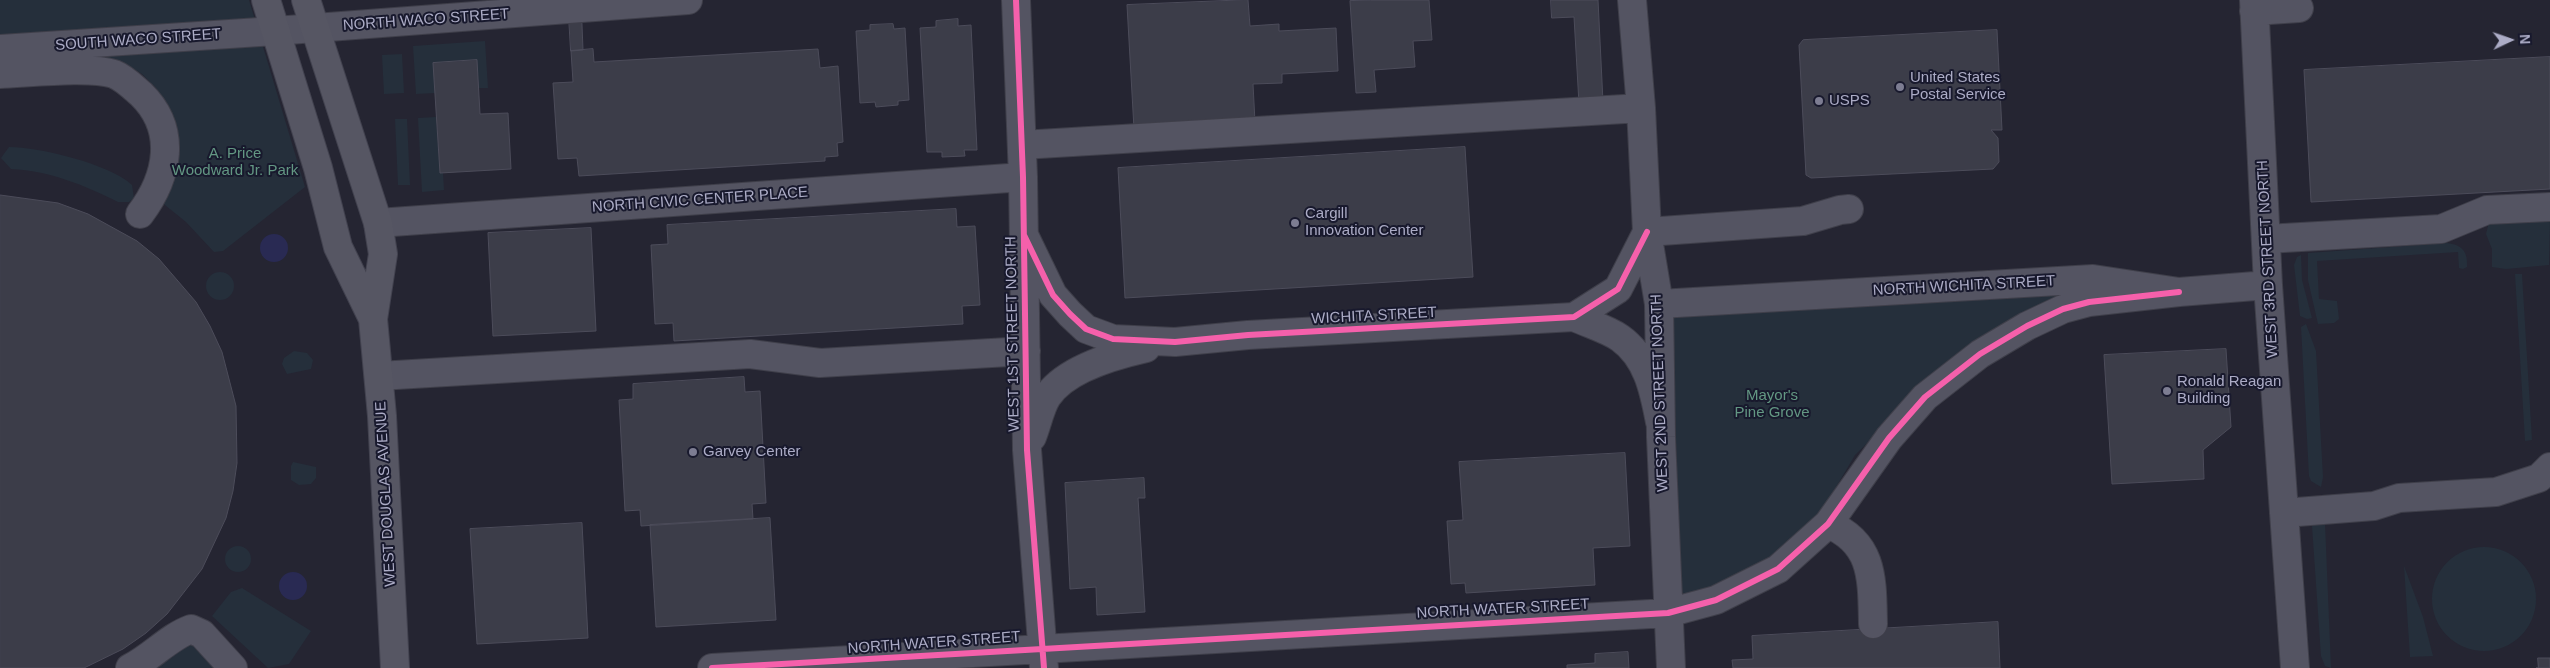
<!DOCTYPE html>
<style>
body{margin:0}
#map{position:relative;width:2550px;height:668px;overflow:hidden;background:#252532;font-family:Helvetica,sans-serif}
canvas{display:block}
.north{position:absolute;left:2485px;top:15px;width:50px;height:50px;-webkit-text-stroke:4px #18192d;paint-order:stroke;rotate:87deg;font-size:14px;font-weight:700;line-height:20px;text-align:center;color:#acacc6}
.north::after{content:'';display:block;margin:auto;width:18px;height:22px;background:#acacc6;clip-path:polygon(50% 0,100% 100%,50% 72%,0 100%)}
</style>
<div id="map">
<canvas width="2550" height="668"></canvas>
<div class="north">N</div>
</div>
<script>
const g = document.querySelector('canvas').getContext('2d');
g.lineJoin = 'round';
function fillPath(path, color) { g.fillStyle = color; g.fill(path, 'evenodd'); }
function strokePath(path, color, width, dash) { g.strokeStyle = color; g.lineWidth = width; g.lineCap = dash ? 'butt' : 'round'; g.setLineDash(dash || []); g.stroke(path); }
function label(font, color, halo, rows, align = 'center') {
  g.font = font + ' Helvetica,sans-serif'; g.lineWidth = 4; g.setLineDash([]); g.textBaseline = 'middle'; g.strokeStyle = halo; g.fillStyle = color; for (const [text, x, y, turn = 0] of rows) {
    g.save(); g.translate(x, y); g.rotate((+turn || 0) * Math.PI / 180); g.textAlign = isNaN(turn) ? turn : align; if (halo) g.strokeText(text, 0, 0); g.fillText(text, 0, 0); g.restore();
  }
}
fillPath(new Path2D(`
 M0,0H249L305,187L223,251L214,252L186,222L160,201L166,106L156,88L142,74L126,64L94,56L0,60Z
 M485,41L488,88H479L477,60L434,63L435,93L416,94L413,46Z
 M402,54L404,93L384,94L382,55Z
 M436,117L440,172L443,173L444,190L422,192L418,118Z
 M395,119H407L410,185H398Z
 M9,147C39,147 110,164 132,185L134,198L129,202H118C84,185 50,171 11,169L1,158Z
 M2550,220L2549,265L2506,269L2492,267V249L2486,234L2489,222Z
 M2447,243C2462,245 2468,251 2467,267L2463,269L2459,268L2458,252L2317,261L2319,299L2337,301L2339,319L2334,323L2318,324L2308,280V253Z
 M2301,255L2302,280L2312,318L2307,319L2300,316L2294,265L2297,257Z
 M206 286a14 14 0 1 1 28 0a14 14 0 1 1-28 0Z
 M2515,274H2522L2532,440L2525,441Z
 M2107,281L1955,358L1855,455L1816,521L1770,564L1681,600L1672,313Z
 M2306,324L2316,351L2323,477L2321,487L2311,481L2309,476L2301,327Z
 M294,351L307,353L313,360L311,369L287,374L282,364L284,358Z
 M293,462L316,467V478L311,484L299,485L291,480V466Z
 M2314,521L2325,523L2331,668L2325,666L2321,656L2312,526Z
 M225 559a13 13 0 1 1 26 0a13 13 0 1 1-26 0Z
 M2432 599a52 52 0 1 1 104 0a52 52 0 1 1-104 0Z
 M2404,566L2423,617L2433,656L2410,657Z
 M242,588L311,631L289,664L268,668L212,616L231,592Z
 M191,643L224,668H157Z`), '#252f3b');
fillPath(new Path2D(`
 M260 248a14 14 0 1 1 28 0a14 14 0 1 1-28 0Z
 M279 586a14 14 0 1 1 28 0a14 14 0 1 1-28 0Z`), '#292a53');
const building = new Path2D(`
 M568,0H581L583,50L571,51Z
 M1248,0L1250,26L1279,24V31L1336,28L1338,71L1282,74V83L1253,84L1255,122L1134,129L1127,5Z
 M1371,0H1429L1432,40L1413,41L1415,67L1374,70L1376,92L1356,93L1350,1Z
 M1551,0H1598L1603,102L1579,104L1574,17L1552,18Z
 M958,19V26L971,25L977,150H964L965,156L942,157V152H927L920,28L936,27V21Z
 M893,24L894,29L905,28L909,100L898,101V105L876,107L875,102L860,103L856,31L870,30V25Z
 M1997,30L2002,130H1991L1998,138L1999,162L1993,169L1811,178L1806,175L1799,45L1803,40Z
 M593,49L594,62L818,49L820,68L838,66L843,142L837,143L838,156L825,157V161L579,176L577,158L558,159L553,83L573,82L571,51Z
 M2550,57V189L2311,202L2304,70Z
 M477,60L480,114L508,113L511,169L440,173L433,63Z
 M1465,147L1473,277L1125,298L1118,168Z
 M0,195L58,203L88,214L137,241L159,259L196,302L210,326L222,352L236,406L237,463L233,491L226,518L202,569L167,614L146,633L123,649L84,668H0Z
 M956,209L957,227L975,226L980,305L962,306L963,324L674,341L673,323L655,324L651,245L668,244L667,225Z
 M591,228L596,331L493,336L488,233Z
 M2226,349L2231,427L2203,450L2204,479L2112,484L2104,355Z
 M744,377L745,392L760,391L766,503L752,504L753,519L641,526L640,510L625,511L619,400L633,399V384Z
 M1625,453L1630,546L1593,548L1595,585L1466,593L1465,583L1451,584L1447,521L1463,520L1459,462Z
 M1144,478L1145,498H1138L1145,612L1097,615L1096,587L1070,589L1065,483Z
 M770,518L776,620L656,627L650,525Z
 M582,523L588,638L477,644L470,529Z
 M1998,622L2000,668H1733L1732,660L1753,659L1752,636Z
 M1628,652L1629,668H1567V665L1595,663V654Z
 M2538,658H2550V668H2536H2538Z`);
fillPath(building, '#3c3d49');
strokePath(building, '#4c4c5a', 1);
const minor = new Path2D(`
 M1016,0L1023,177L1027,450L1044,668
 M1632,0L1641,108L1647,232L1659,304L1661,437L1671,668
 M2254,0L2268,285L2295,668
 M2254,11L2299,8
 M0,49L275,31L688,0
 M0,74C29,73 89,66 114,74C124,78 133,87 141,94C178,130 168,177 140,214
 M1022,145L1641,108
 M378,223L1023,177
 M1647,232L1803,221L1840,210L1849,209
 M1024,235L1053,295L1070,314L1086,329L1113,339L1175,342L1248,335L1574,317C1589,324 1607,329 1620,338C1648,358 1654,391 1660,422
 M2266,239L2441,229L2487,210L2550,207
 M1659,304L2093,279L2179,292L2268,285
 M1574,317L1618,289L1647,232
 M379,376L750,354L820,363L1026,351
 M1032,437C1037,425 1040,408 1047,397C1065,369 1115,355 1146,348
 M2284,513L2374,506L2399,498L2496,492L2539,478L2550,467
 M1828,524C1874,543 1872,579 1873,624
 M130,668C152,657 169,637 191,629L202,634L233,668
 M712,668L1668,613L1716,600L1778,569L1828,524L1889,438L1925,397L1980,354L2027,326L2063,309L2089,302L2179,292`);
const major = new Path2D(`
 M266,0L318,168L338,247L373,319
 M306,0L378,223L383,254L373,319L382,416L395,668`);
strokePath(minor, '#3f3f4a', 30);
strokePath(major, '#42424f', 30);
strokePath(minor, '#545462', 28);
strokePath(major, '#565663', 28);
strokePath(new Path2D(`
 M1016,0L1023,177L1027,450L1044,668
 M1024,235L1053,295L1070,314L1086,329L1113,339L1175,342L1248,335L1574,317L1618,289L1647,232
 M712,668L1668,613L1716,600L1778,569L1828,524L1889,438L1925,397L1980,354L2027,326L2063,309L2089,302L2179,292`), '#f560ab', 6);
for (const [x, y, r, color] of [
 [1900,87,5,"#7d7d92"],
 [1819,101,5,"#7d7d92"],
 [1295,223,5,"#7d7d92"],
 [2167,391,5,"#7d7d92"],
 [693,452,5,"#7d7d92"]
]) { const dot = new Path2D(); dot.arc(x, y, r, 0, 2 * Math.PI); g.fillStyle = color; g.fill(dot); strokePath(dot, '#18192d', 2); }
label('15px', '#acacc6', '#18192d', [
 ["NORTH WACO STREET",426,20,-4],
 ["SOUTH WACO STREET",138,40,-4],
 ["NORTH CIVIC CENTER PLACE",700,200,-4],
 ["WEST 3RD STREET NORTH",2268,259,-93],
 ["NORTH WICHITA STREET",1964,286,-3],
 ["WICHITA STREET",1374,316,-3],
 ["WEST 1ST STREET NORTH",1013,334,-91],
 ["WEST 2ND STREET NORTH",1660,393,-92],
 ["WEST DOUGLAS AVENUE",386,494,-93],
 ["NORTH WATER STREET",1503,609,-3],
 ["NORTH WATER STREET",934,643,-4]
]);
label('15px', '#acacc6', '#18192d', [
 ["United States",1910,78],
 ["Postal Service",1910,95],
 ["USPS",1829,101],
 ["Cargill",1305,214],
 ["Innovation Center",1305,231],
 ["Ronald Reagan",2177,382],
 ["Building",2177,399],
 ["Garvey Center",703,452]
], 'left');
label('15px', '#639783', '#18192d', [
 ["A. Price",235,154],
 ["Woodward Jr. Park",235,171],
 ["Mayor's",1772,396],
 ["Pine Grove",1772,413]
]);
</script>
